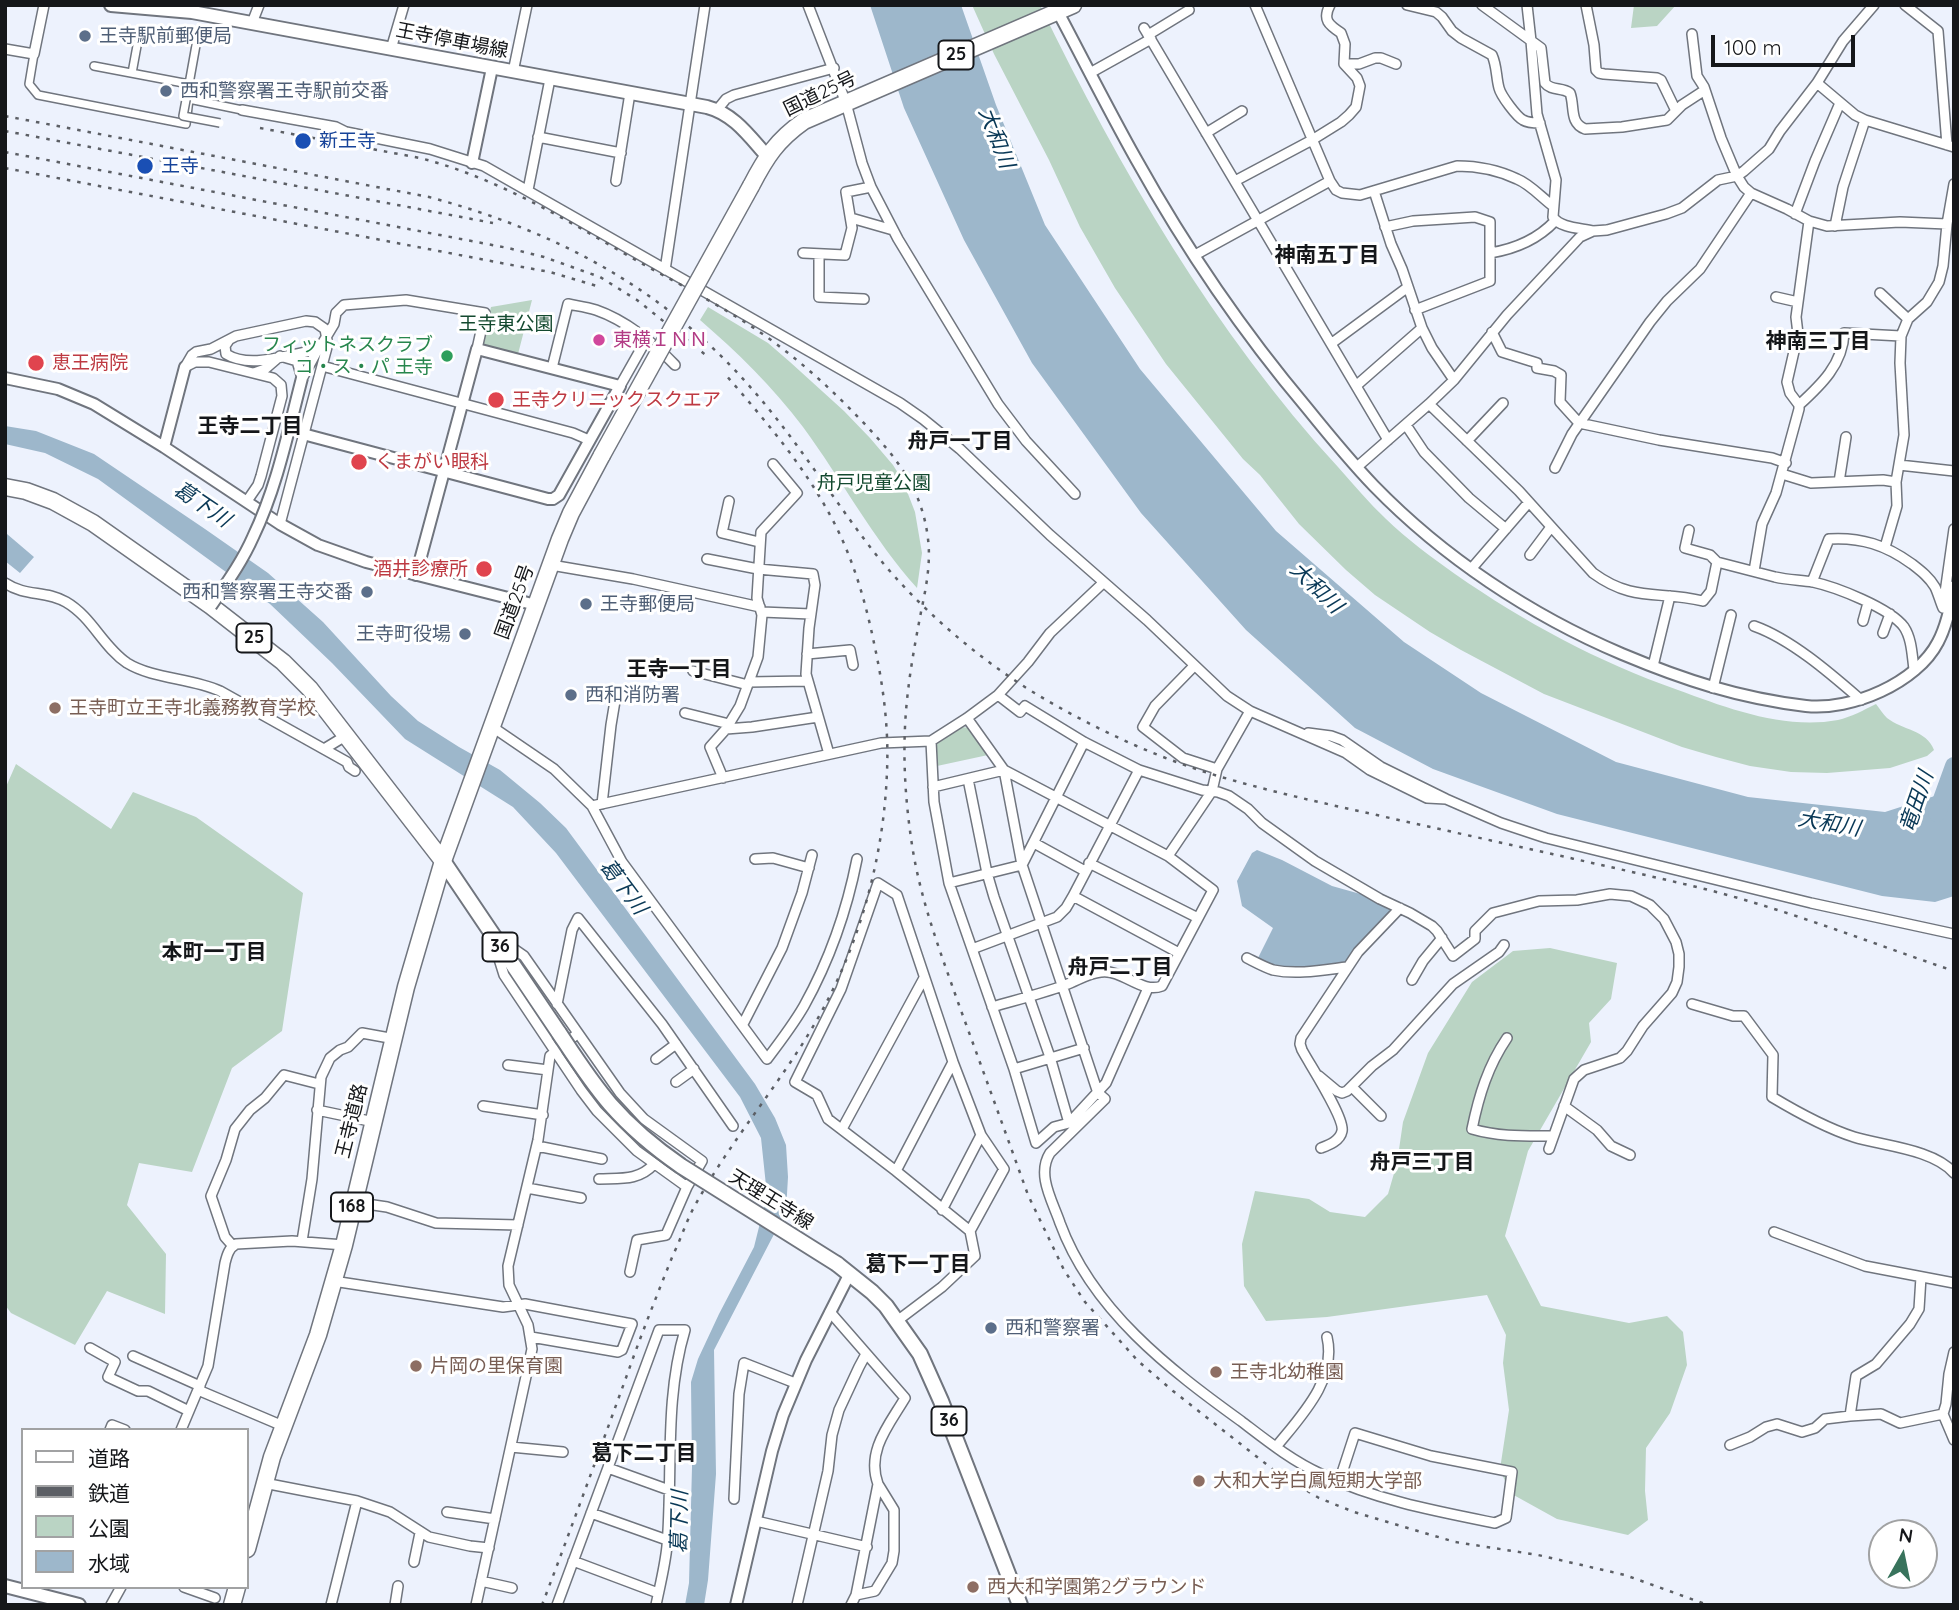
<!DOCTYPE html>
<meta charset="utf-8">
<style>
body{margin:0}
#map{position:relative;width:1959px;height:1610px;overflow:hidden;background:#edf2fd;font-family:Quicksand,"Noto Sans JP",sans-serif}
canvas{display:block}
.frame{position:absolute;inset:0;border:7px solid #15171a;pointer-events:none}
.legend{position:absolute;left:21px;top:1428px;width:228px;height:161px;box-sizing:border-box;background:#fff;border:2px solid #a1a2a3;margin:0;padding:9px 12px;list-style:none;font-size:21px;color:#15171a}
.legend li{display:flex;align-items:center;gap:14px;height:35px}
.legend b{width:35px;border:2px solid #a1a2a3}
.north{position:absolute;left:1868px;top:1519px;width:70px;height:70px;box-sizing:border-box;background:#fff;border:2px solid #a1a2a3;border-radius:50%;rotate:9deg;font-size:19px;font-weight:700;line-height:28px;text-align:center;color:#15171a}
.north::after{content:'';display:block;margin:auto;width:24px;height:32px;background:#38735c;clip-path:polygon(50% 0,100% 100%,50% 72%,0 100%)}
.scale{position:absolute;left:1711px;top:35px;width:144px;height:32px;box-sizing:border-box;border:4px solid #15171a;border-top:0;padding-left:9px;font-size:21px;line-height:24px;white-space:nowrap;color:#15171a;-webkit-text-stroke:5px #fff;paint-order:stroke}
</style>
<div id="map">
<canvas width="1959" height="1610"></canvas>
<div class="frame"></div>
<ul class="legend">
<li><b style="height:9px;background:#fff"></b>道路</li>
<li><b style="height:9px;background:#5c5f65"></b>鉄道</li>
<li><b style="height:19px;background:#bad4c4"></b>公園</li>
<li><b style="height:19px;background:#9db7cb"></b>水域</li>
</ul>
<div class="north">N</div>
<div class="scale">100 m</div>
</div>
<script>
const g = document.querySelector('canvas').getContext('2d');
g.lineJoin = 'round';
function fillPath(path, color) { g.fillStyle = color; g.fill(path, 'evenodd'); }
function strokePath(path, color, width, dash) { g.strokeStyle = color; g.lineWidth = width; g.lineCap = dash ? 'butt' : 'round'; g.setLineDash(dash || []); g.stroke(path); }
function label(font, color, halo, rows, align = 'center') {
  g.font = font + ' Quicksand,"Noto Sans JP",sans-serif'; g.lineWidth = 6; g.setLineDash([]); g.textBaseline = 'middle'; g.strokeStyle = halo; g.fillStyle = color; for (const [text, x, y, turn = 0] of rows) {
    g.save(); g.translate(x, y); g.rotate((+turn || 0) * Math.PI / 180); g.textAlign = isNaN(turn) ? turn : align; if (halo) g.strokeText(text, 0, 0); g.fillText(text, 0, 0); g.restore();
  }
}
fillPath(new Path2D(`
 M972,5H1040C1120,170 1214,332 1338,467C1354,485 1369,503 1386,519C1407,539 1431,557 1455,574C1524,622 1598,662 1678,690C1727,708 1784,730 1838,720C1851,717 1864,710 1876,704C1879,708 1883,714 1887,718C1902,730 1927,730 1934,750L1927,756L1890,768L1827,773L1791,772L1750,766L1716,757L1682,747L1544,694L1461,650L1430,632L1375,595L1346,570L1299,524L1260,475L1243,459L1166,364L1115,288L1080,227L1049,160L994,54Z
 M1634,5H1676L1657,26L1631,28Z
 M532,300L518,354L486,346L482,341L491,307Z
 M708,307L768,343L790,362L844,411L870,438L893,465L903,481L915,512L922,553L917,588C873,539 842,480 803,427C773,387 737,352 700,320Z
 M962,727L970,728L988,755L937,766L934,746Z
 M16,764L111,829L133,792L196,817L303,893L282,1031L232,1068L192,1172L139,1163L127,1205L166,1254L165,1314L107,1291L75,1345L11,1313L5,1305V789Z
 M1550,948L1617,963L1611,999L1589,1023L1591,1042L1528,1151L1505,1236L1541,1306L1629,1323L1667,1316L1683,1332L1687,1365L1670,1413L1646,1448L1645,1491L1648,1520L1628,1535L1557,1519L1510,1493L1500,1469L1509,1410L1503,1363L1506,1335L1487,1295L1327,1317L1266,1321L1244,1286L1242,1244L1255,1191L1309,1199L1330,1212L1365,1217L1388,1194L1397,1163L1403,1122L1428,1053L1472,982L1513,951Z`), '#bad4c4');
fillPath(new Path2D(`
 M870,5H961L996,105L1045,225L1140,369L1276,531L1404,642L1481,693L1616,762L1748,797L1885,812L1944,793L1954,791V896L1935,902L1882,896L1557,814L1433,769L1355,728L1246,630L1141,513L1032,363L964,240L904,108Z
 M5,426L36,431L94,454L205,529L268,573L323,622L391,696L418,721L459,747L500,770L540,803L566,828L755,1084L775,1118L786,1145L788,1177L786,1211L714,1350L716,1474L708,1580L704,1605H685L689,1583L692,1467L691,1382L698,1359L719,1314L754,1247L767,1195L761,1138L740,1097L556,853L513,807L405,739L332,663L270,604L98,479L45,453L5,444Z
 M7,534L34,557L20,573L5,561Z
 M1257,850L1282,860L1332,886L1364,895L1391,908V912L1375,926L1345,964L1308,968L1275,967L1258,958L1273,928L1242,906L1237,881L1252,853Z`), '#9db7cb');
strokePath(new Path2D(`
 M1937,813L1954,766`), '#9db7cb', 18);
const pedestrian = new Path2D(`
 M34,54L29,84L38,95L186,124L189,99L242,110
 M94,66L189,84L198,34
 M132,73L139,35`);
const minor = new Path2D(`
 M808,5L846,103L862,163L871,187L898,239L998,404L1026,441L1075,494
 M1255,5L1330,181L1336,190L1342,193L1360,195L1457,166C1478,166 1498,170 1517,179C1530,184 1542,198 1553,206
 M1407,5L1436,12L1442,17L1452,31L1461,38L1492,55C1497,66 1496,77 1499,88C1501,96 1517,117 1523,120C1528,123 1534,123 1540,123
 M1482,5L1541,48L1545,83C1551,91 1562,87 1570,93C1575,106 1569,123 1585,129L1622,127L1667,120L1682,105L1705,90
 M1527,5L1531,41L1537,114L1556,180L1553,217C1560,228 1580,228 1593,231
 M1586,5L1594,45L1596,70L1599,73L1604,74L1657,78L1661,80L1676,111
 M1905,5L1938,31L1947,145
 M252,23L259,5
 M1144,28L1388,440
 M1692,34L1697,76L1704,87L1721,138L1737,176L1744,187L1751,193L1787,209L1809,221L1827,226L1900,222L1947,224
 M1148,35L1189,10
 M5,49L34,54L44,5
 M391,49L404,5
 M1344,64H1359L1375,58H1381L1396,64
 M513,72L527,5
 M1090,73L1151,39
 M1817,83L1855,115L1865,120L1954,147
 M242,110L336,127L346,132L430,149L484,166L900,403L923,419L960,449L1050,535L1147,620L1227,696L1250,711L1346,753L1370,770L1427,798L1446,799
 M717,110L726,99L734,95L834,68
 M1206,133L1242,111
 M538,137L621,153
 M616,181L630,93
 M1235,181L1312,140L1341,122L1349,115L1356,107L1360,86L1357,78L1344,64L1345,44L1341,33C1329,25 1322,20 1330,5
 M528,190L550,79
 M1374,191L1391,244L1402,269L1422,328L1432,348L1454,380
 M1795,214L1815,161L1840,103
 M851,218L893,230
 M1835,226L1843,187L1865,120
 M1385,227L1413,221L1475,217L1490,222V281L1415,310
 M803,253L845,255L852,228L846,192L871,187
 M1490,253C1515,249 1537,240 1555,221
 M819,254V297L864,299
 M1195,255L1330,181
 M665,270L705,5
 M1880,293L1908,319
 M1776,297L1798,302
 M1492,332L1502,352L1537,363V368L1554,371L1561,375L1560,402L1579,423L1659,440L1772,458L1786,463
 M229,340L225,346L226,354C250,369 285,355 312,351L319,348L322,344L334,324L336,313L344,305L406,300L485,313L477,349
 M1332,343L1408,287
 M322,366L573,433L589,440
 M185,367L192,355L196,352L211,349L236,336L306,321L315,322L325,329L327,340V347L280,524
 M185,367L195,362H209L273,378L281,385L282,396L261,476L258,485L247,501
 M552,368L568,304C578,306 587,307 596,310C625,320 654,343 675,365
 M254,373L265,369L280,356L297,361L302,378
 M303,377L318,349
 M1357,385L1422,328
 M620,386L646,340
 M1429,404L1519,491L1593,573C1634,603 1659,590 1703,601L1711,591L1717,562C1737,567 1756,572 1775,577C1788,580 1800,580 1813,582C1836,587 1890,608 1904,627C1912,639 1912,656 1914,669
 M1799,405C1821,385 1843,364 1844,333L1901,336
 M1406,425L1424,452L1469,498L1506,529
 M1467,441L1503,403
 M1899,465L1954,471
 M1357,467L1429,404L1454,380L1507,315L1580,237L1593,231L1607,230L1666,214L1682,208L1718,180L1737,176L1744,171L1769,149L1780,131L1817,83L1843,41L1874,5
 M1555,468L1572,434L1650,322L1667,301L1700,269L1751,193
 M1782,474L1811,483L1883,480L1896,482
 M1839,482L1846,437
 M729,501L722,533L759,542
 M1689,530L1685,548L1710,555L1717,562
 M1885,547L1897,506L1896,482L1904,435L1900,363L1901,336L1908,319L1927,302L1939,282L1943,266L1947,224L1954,184
 M1530,555L1551,527
 M707,559L758,569L813,574L815,585L809,628L806,674L829,754
 M551,565L633,579L760,607
 M1472,568L1529,502
 M1754,571L1762,524L1776,493L1799,409V405L1790,393L1787,382L1798,334L1796,317L1809,221
 M1812,582L1829,539C1861,537 1886,545 1912,564C1921,571 1929,577 1935,587C1938,593 1940,601 1943,608
 M5,583C26,597 45,590 66,602C92,617 103,647 127,663C153,679 191,678 220,691L347,762L349,767L355,771
 M1943,607L1954,529
 M762,612L811,614
 M1863,621L1868,603
 M1754,626C1791,639 1831,674 1861,700
 M1883,633L1890,614
 M807,654L850,650L853,665
 M1194,666L1155,706L1143,727L1183,758L1217,769
 M1653,666L1670,596
 M693,671L748,685
 M749,682L807,681
 M1713,688L1731,615
 M998,695L1020,712L1025,706L1084,742L1139,770L1202,790L1218,792L1229,796L1248,809L1262,823L1315,861L1380,899L1410,913L1432,926L1437,931L1453,956L1475,939V931L1493,913L1539,901L1577,900L1610,894L1631,896L1650,905L1664,919L1676,942L1679,954V967L1677,982L1672,993L1643,1026L1627,1051L1620,1058L1584,1070L1574,1079L1549,1149
 M685,713L729,724
 M967,718L1004,770L1168,856L1213,890L1162,986C1141,994 1123,969 1101,972C1088,973 1077,981 1065,985C1041,994 1016,1000 992,1007
 M491,726L554,769L592,806L622,862L767,1059C780,1042 793,1025 804,1006C829,961 847,910 857,859
 M726,729L752,727L818,717
 M1308,733L1331,736L1342,740L1381,767L1446,799L1501,823L1546,838L1811,903L1954,934
 M931,741L934,802L949,883L1014,1069L1036,1143L1054,1127L1069,1123L1106,1083L1148,988
 M324,749L347,735
 M723,778L710,747L726,729L740,706L758,657L762,615L757,598L761,532L797,493L773,464
 M968,779L987,873L994,897L1050,1057L1069,1123
 M933,787L1004,770L1022,865L1098,1093L1105,1099L1050,1153C1036,1175 1053,1202 1060,1223C1092,1310 1169,1369 1241,1421C1266,1440 1292,1461 1321,1474C1376,1500 1435,1511 1495,1523L1506,1518L1512,1472L1431,1456L1355,1433L1339,1482
 M602,804L611,725L616,695
 M592,806L881,743L931,741L967,718L998,695L1028,662L1050,633L1103,583
 M1034,843L1085,871
 M1168,856L1212,791L1217,769L1250,711
 M755,859L773,858L809,868
 M1089,863L1198,918
 M949,883L1022,865L1084,742
 M1073,896L1179,953
 M498,938L524,956L620,1093L644,1119L702,1161L687,1187L666,1235L637,1240L630,1272
 M494,943L504,975L581,1090L597,1111L637,1151L687,1187
 M972,949L1057,917L1066,908L1073,896L1139,770
 M1247,958C1255,962 1264,967 1273,970C1297,975 1323,970 1347,967
 M1412,980L1423,961L1442,938
 M557,1004L572,930L578,918L662,1024L733,1126
 M1692,1004L1733,1016H1744L1773,1055L1772,1097C1797,1112 1826,1128 1854,1137C1883,1146 1933,1149 1954,1173
 M743,1024L782,948L802,893L812,855
 M1507,1038C1488,1066 1479,1095 1472,1129C1499,1137 1525,1136 1553,1136
 M656,1059L676,1044
 M508,1065L548,1070
 M1014,1069L1084,1048
 M1319,1076L1337,1091L1342,1093L1347,1091L1372,1066L1393,1050L1453,984L1499,952L1504,945
 M676,1082L694,1069
 M1352,1087L1381,1116
 M483,1106L543,1115
 M1564,1106L1597,1130L1611,1146L1630,1155
 M317,1110L374,1122
 M842,1129L924,978
 M537,1146L602,1159
 M1321,1148C1329,1145 1340,1141 1342,1131C1345,1118 1310,1065 1302,1050L1300,1044L1301,1038L1358,952L1400,908
 M896,1171L953,1062
 M599,1179C620,1178 639,1181 654,1164
 M527,1188L581,1198
 M353,1202L387,1207L436,1223L518,1225
 M942,1210L981,1135
 M1774,1232L1865,1266L1954,1283
 M302,1241L312,1179L321,1077L330,1058L340,1050L348,1047L362,1033L395,1039
 M233,1246L225,1237L211,1196L226,1160L235,1129L250,1110L265,1098L284,1075L319,1084
 M333,1281L503,1307L525,1304L632,1324L622,1350L618,1352L531,1337
 M830,1312L905,1398C889,1425 866,1451 878,1484L856,1595L851,1605
 M897,1321L942,1287L975,1256L970,1231L1004,1169L981,1135L953,1062L897,895L878,883L841,989L795,1082L817,1095L828,1119L896,1171L970,1231
 M90,1348L115,1362L108,1377L138,1391H148L189,1411
 M133,1356L200,1386
 M198,1390L283,1426
 M1943,1414L1946,1404L1949,1374L1954,1352
 M1850,1416L1856,1376L1876,1364L1910,1324L1919,1309L1921,1277
 M110,1430L112,1425L125,1430
 M181,1430L208,1366L225,1263C227,1255 229,1248 236,1244L292,1241L344,1245
 M1730,1445L1750,1437L1766,1427L1777,1424L1802,1432L1815,1428L1825,1419L1850,1416L1881,1414L1900,1423L1943,1414L1954,1440
 M511,1447L563,1452
 M1276,1447C1301,1416 1337,1380 1327,1337
 M608,1468L669,1490
 M264,1483L357,1501L390,1512L429,1537L470,1546L489,1548
 M734,1499L739,1394L744,1363L795,1383
 M447,1512L495,1519
 M591,1513L667,1540
 M756,1521L867,1547
 M573,1561L658,1593
 M414,1562L420,1533
 M481,1581L512,1588
 M184,1587L215,1598
 M856,1595L875,1591L892,1563L894,1551V1510L878,1484
 M111,1605L121,1587
 M331,1605L357,1501
 M395,1605L398,1586
 M476,1605L532,1349L528,1325L509,1285L508,1266L538,1140L550,1056L577,1034
 M557,1605L659,1330H685C664,1400 673,1474 667,1546C665,1566 660,1585 656,1605
 M797,1605L828,1471L832,1435L839,1410L859,1367L866,1354`);
const tertiary = new Path2D(`
 M1058,12C1084,61 1109,111 1136,159C1185,247 1242,331 1307,408C1328,434 1350,461 1374,486C1443,557 1530,615 1622,654C1684,680 1739,698 1806,706C1851,711 1917,683 1938,642C1947,625 1951,605 1954,586
 M472,163L492,68
 M5,378L58,389L94,404L164,447L280,524L318,545L366,562L536,605
 M303,434L548,499H553L559,495L620,386L477,349L416,575
 M164,447L185,367
 M736,1605L772,1451L783,1415L806,1360L850,1273`);
const secondary = new Path2D(`
 M111,5L192,12L707,107C734,114 749,136 767,156
 M5,1586L79,1605`);
const primary = new Path2D(`
 M443,861L559,1033
 M837,1264L872,1292L886,1306L920,1354L941,1401L1020,1605`);
const trunk = new Path2D(`
 M751,186C766,157 777,140 804,121L1073,5
 M5,487L26,491L53,501L93,523L211,606L283,662L310,689L443,861
 M247,1549L272,1457L318,1335L344,1245L406,987L443,861L560,539L571,513L602,455
 M232,1605L237,1587`);
strokePath(pedestrian, '#70757e', 10);
strokePath(minor, '#70757e', 12);
strokePath(tertiary, '#70757e', 14);
strokePath(secondary, '#70757e', 16);
strokePath(primary, '#70757e', 18);
strokePath(trunk, '#70757e', 19);
strokePath(pedestrian, '#fff', 7);
strokePath(minor, '#fff', 9);
strokePath(tertiary, '#fff', 10);
strokePath(secondary, '#fff', 12);
strokePath(primary, '#fff', 14);
strokePath(trunk, '#fff', 16);
strokePath(new Path2D(`
 M5,116L429,197C556,231 665,289 752,389C797,440 832,498 874,552C919,609 985,665 1048,701C1102,732 1158,758 1218,776C1275,793 1332,805 1390,818C1488,840 1586,861 1684,884C1776,905 1865,941 1954,971
 M260,128L420,158C497,178 563,218 632,258C680,285 731,310 775,343C806,366 834,392 860,419C895,456 922,487 928,539C931,563 926,588 921,612C916,638 911,665 908,691C902,740 904,790 911,838C919,897 940,951 959,1005C982,1068 1005,1131 1028,1195L1064,1270L1085,1302L1138,1361L1173,1391L1275,1471L1319,1498L1354,1512L1455,1542L1538,1555L1625,1575L1708,1605
 M5,131L493,223
 M5,152L508,248L544,257L600,277L637,300L707,356
 M5,168L517,266L550,272L600,287
 M542,1605C571,1529 599,1452 627,1375C641,1335 657,1295 673,1255C680,1241 685,1225 692,1211C728,1143 780,1085 818,1018C860,944 884,856 887,771C889,728 883,684 874,643C865,599 852,555 830,515C802,463 763,418 725,374`), '#5c5f65', 2.5, [3.5, 7]);
const pedestrianBridge = new Path2D(`
 M189,84L183,116L220,123`);
const tertiaryBridge = new Path2D(`
 M211,606C226,584 242,562 253,537C277,487 288,432 302,378`);
const primaryBridge = new Path2D(`
 M559,1033C575,1057 591,1082 610,1104C631,1128 655,1148 681,1166L837,1264`);
const trunkBridge = new Path2D(`
 M602,455L751,186`);
strokePath(pedestrianBridge, '#70757e', 10, []);
strokePath(tertiaryBridge, '#70757e', 14, []);
strokePath(primaryBridge, '#70757e', 18, []);
strokePath(trunkBridge, '#70757e', 19, []);
strokePath(pedestrianBridge, '#fff', 7);
strokePath(tertiaryBridge, '#fff', 10);
strokePath(primaryBridge, '#fff', 14);
strokePath(trunkBridge, '#fff', 16);
for (const [x, y, r, color] of [
 [85,36,7,"#5c6f8a"],
 [166,91,7,"#5c6f8a"],
 [303,141,9,"#1a4fb4"],
 [145,166,9,"#1a4fb4"],
 [599,340,7,"#d1479c"],
 [447,356,7,"#2e9e5b"],
 [36,363,9,"#e0444e"],
 [496,400,9,"#e0444e"],
 [359,462,9,"#e0444e"],
 [484,569,9,"#e0444e"],
 [367,592,7,"#5c6f8a"],
 [586,604,7,"#5c6f8a"],
 [465,634,7,"#5c6f8a"],
 [571,695,7,"#5c6f8a"],
 [55,708,7,"#8d6e63"],
 [991,1328,7,"#5c6f8a"],
 [416,1366,7,"#8d6e63"],
 [1216,1372,7,"#8d6e63"],
 [1199,1481,7,"#8d6e63"],
 [973,1587,7,"#8d6e63"]
]) { const dot = new Path2D(); dot.arc(x, y, r, 0, 2 * Math.PI); g.fillStyle = color; g.fill(dot); strokePath(dot, '#fff', 2.5); }
for (const [x, y, w] of [
 [956,55,35],
 [254,638,35],
 [500,947,35],
 [352,1207,42],
 [949,1421,35]
]) { const box = new Path2D(); box.roundRect(x - w / 2, y - 14.5, w, 29, 5); g.fillStyle = '#fff'; g.fill(box); strokePath(box, '#15171a', 2); }
label('bold 18px', '#15171a', null, [
 ["25",956,55],
 ["25",254,638],
 ["36",500,947],
 ["168",352,1207],
 ["36",949,1421]
]);
label('19px', '#4e5e75', '#fff', [
 ["王寺駅前郵便局",99,36],
 ["西和警察署王寺駅前交番",180,91],
 ["西和警察署王寺交番",353,592,"right"],
 ["王寺郵便局",600,604],
 ["王寺町役場",451,634,"right"],
 ["西和消防署",585,695],
 ["西和警察署",1005,1328]
], 'left');
label('19px', '#15171a', '#fff', [
 ["王寺停車場線",452,41,11],
 ["国道25号",820,94,-26],
 ["国道25号",515,602,-70],
 ["王寺道路",352,1121,-76],
 ["天理王寺線",771,1200,32]
]);
label('19px', '#164399', '#fff', [
 ["新王寺",319,141],
 ["王寺",161,166]
], 'left');
label('19px', '#13492f', '#fff', [
 ["王寺東公園",506,324],
 ["舟戸児童公園",874,483]
]);
label('19px', '#b23c85', '#fff', [
 ["東横ＩＮＮ",613,340]
], 'left');
label('19px', '#27864d', '#fff', [
 ["フィットネスクラブ",433,345],
 ["コ・ス・パ 王寺",433,367]
], 'right');
label('19px', '#be3a42', '#fff', [
 ["恵王病院",52,363],
 ["王寺クリニックスクエア",512,400],
 ["くまがい眼科",375,462],
 ["酒井診療所",468,569,"right"]
], 'left');
label('19px', '#785e54', '#fff', [
 ["王寺町立王寺北義務教育学校",69,708],
 ["片岡の里保育園",430,1366],
 ["王寺北幼稚園",1230,1372],
 ["大和大学白鳳短期大学部",1213,1481],
 ["西大和学園第2グラウンド",987,1587]
], 'left');
label('italic 21px', '#093856', '#fff', [
 ["大和川",996,138,69],
 ["葛下川",202,505,34],
 ["大和川",1316,588,44],
 ["竜田川",1917,802,-71],
 ["大和川",1829,824,10],
 ["葛下川",623,887,53],
 ["葛下川",680,1522,-89]
]);
label('bold 21px', '#15171a', '#fff', [
 ["神南五丁目",1327,256],
 ["神南三丁目",1818,342],
 ["王寺二丁目",250,427],
 ["舟戸一丁目",960,442],
 ["王寺一丁目",679,670],
 ["本町一丁目",214,953],
 ["舟戸二丁目",1120,968],
 ["舟戸三丁目",1422,1163],
 ["葛下一丁目",918,1265],
 ["葛下二丁目",644,1454]
]);
</script>
